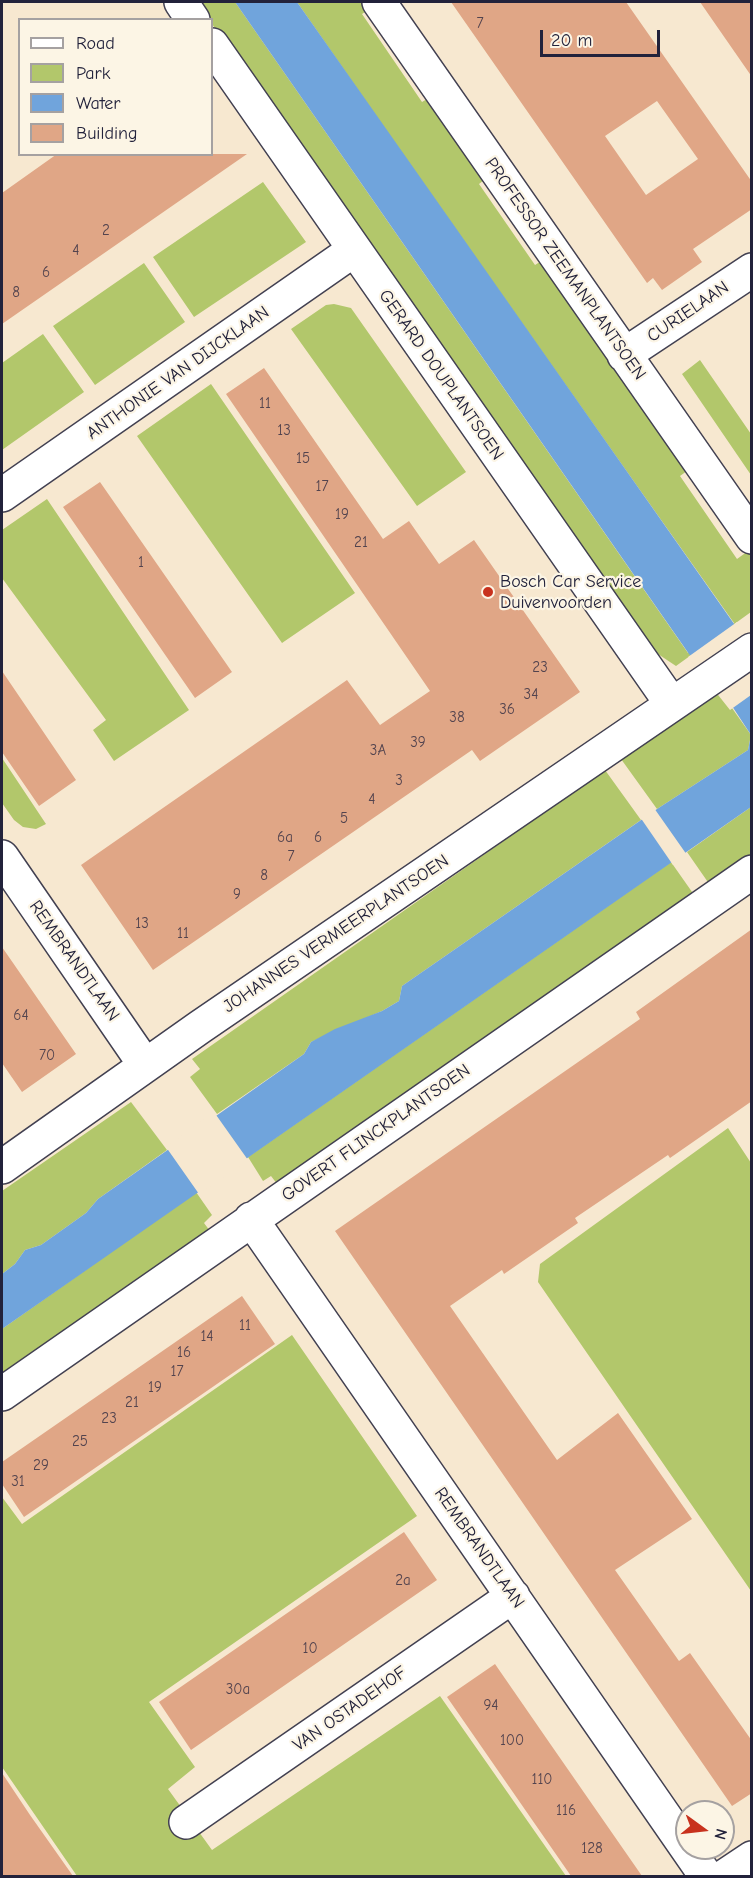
<!DOCTYPE html>
<style>
body{margin:0}
#map{position:relative;width:753px;height:1878px;overflow:hidden;background:#f7e8d0;font-family:"Comic Neue",sans-serif}
canvas{display:block}
.frame{position:absolute;inset:0;border:3px solid #22223b;pointer-events:none}
.legend{position:absolute;left:18px;top:18px;width:195px;height:138px;box-sizing:border-box;background:#fcf5e5;border:2px solid #a5a1a1;margin:0;padding:8px 10px;list-style:none;font-size:18px;color:#22223b}
.legend li{display:flex;align-items:center;gap:12px;height:30px}
.legend b{width:30px;border:2px solid #a5a1a1}
.north{position:absolute;left:675px;top:1800px;width:60px;height:60px;box-sizing:border-box;background:#fcf5e5;border:2px solid #a5a1a1;border-radius:50%;rotate:105deg;font-size:16px;font-weight:700;line-height:24px;text-align:center;color:#22223b}
.north::after{content:'';display:block;margin:auto;width:21px;height:27px;background:#c8321e;clip-path:polygon(50% 0,100% 100%,50% 72%,0 100%)}
.scale{position:absolute;left:540px;top:30px;width:120px;height:27px;box-sizing:border-box;border:3px solid #22223b;border-top:0;padding-left:8px;font-size:18px;line-height:21px;white-space:nowrap;color:#22223b;-webkit-text-stroke:4px #fcf5e5;paint-order:stroke}
</style>
<div id="map">
<canvas width="753" height="1878"></canvas>
<div class="frame"></div>
<ul class="legend">
<li><b style="height:8px;background:#fff"></b>Road</li>
<li><b style="height:16px;background:#b2c76b"></b>Park</li>
<li><b style="height:16px;background:#70a4dc"></b>Water</li>
<li><b style="height:16px;background:#e0a686"></b>Building</li>
</ul>
<div class="north">N</div>
<div class="scale">20 m</div>
</div>
<script>
const g = document.querySelector('canvas').getContext('2d');
g.lineJoin = 'round';
function fillPath(path, color) { g.fillStyle = color; g.fill(path, 'evenodd'); }
function strokePath(path, color, width, dash) { g.strokeStyle = color; g.lineWidth = width; g.lineCap = dash ? 'butt' : 'round'; g.setLineDash(dash || []); g.stroke(path); }
function label(font, color, halo, rows, align = 'center') {
  g.font = font + ' "Comic Neue",sans-serif'; g.lineWidth = 4.5; g.setLineDash([]); g.textBaseline = 'middle'; g.strokeStyle = halo; g.fillStyle = color; for (const [text, x, y, turn = 0] of rows) {
    g.save(); g.translate(x, y); g.rotate((+turn || 0) * Math.PI / 180); g.textAlign = isNaN(turn) ? turn : align; if (halo) g.strokeText(text, 0, 0); g.fillText(text, 0, 0); g.restore();
  }
}
fillPath(new Path2D(`
 M195,2H235L688,653L734,623L420,179L297,2H367L371,8L362,14L422,102L432,96L489,176L479,184L535,265L546,258L691,468L680,476L737,559L748,551L751,556V612L676,666L655,652L648,657L374,254L212,24V20L208,19Z
 M263,182L306,242L194,317L153,257Z
 M144,263L185,322L95,385L53,326Z
 M334,304L351,308L466,472L417,506L291,329L326,305Z
 M43,334L84,392L2,450V363Z
 M700,360L751,434V475L682,374Z
 M211,384L355,593L282,643L137,436Z
 M47,499L189,710L114,761L93,730L106,720L2,578V530Z
 M720,691L751,735L748,750L657,809L621,759Z
 M2,758L46,824L36,829L23,827L14,820L2,803Z
 M605,770L641,820L402,986L399,1001L382,1011L311,1042L304,1054L217,1114L190,1077L200,1069L192,1059Z
 M751,807V860L712,888L687,852Z
 M671,862L697,899L281,1189L271,1176L263,1181L248,1157Z
 M131,1102L167,1150L98,1199L86,1213L41,1245L25,1250L15,1264L2,1274V1191Z
 M728,1128L751,1163V1591L538,1282L540,1264Z
 M196,1192L212,1215L204,1223L213,1235L2,1381V1329Z
 M292,1335L417,1516L149,1702L195,1767L168,1789L212,1850L440,1696L566,1876H77L2,1767V1497L22,1524Z`), '#b2c76b');
fillPath(new Path2D(`
 M235,2H297L751,648V807L2,1329V1274L15,1264L25,1250L41,1245L86,1213L98,1199L304,1054L311,1042L335,1029L382,1011L399,1001L402,986L657,809L748,750L751,735L732,706L689,654Z`), '#70a4dc');
fillPath(new Path2D(`
 M737,622L752,643L751,695L730,710L688,657Z
 M654,808L687,855L673,865L640,817Z
 M214,1112L248,1160L199,1194L166,1147Z`), '#f7e8d0');
fillPath(new Path2D(`
 M451,2H626L752,182V209L693,249L702,262L662,290L653,278L647,283ZM657,101L698,159L646,195L605,136Z
 M700,2H752V77L718,28Z
 M57,154H247L2,324V193Z
 M264,368L383,539L409,521L439,564L474,540L580,692L480,761L472,750L153,970L81,865L347,680L380,725L430,691L226,394Z
 M100,482L232,672L195,698L63,507Z
 M2,671L76,780L39,806L2,752Z
 M752,929V1101L670,1158L668,1155L575,1218L578,1223L504,1274L502,1270L450,1306L557,1460L618,1413L692,1519L615,1570L679,1661L690,1653L752,1741V1793L732,1806L335,1231L640,1019L636,1012Z
 M2,947L76,1054L22,1092L2,1063Z
 M242,1296L275,1344L24,1517L2,1484V1462Z
 M404,1532L437,1580L191,1750L159,1702Z
 M495,1664L551,1745L642,1876H571L447,1697Z
 M2,1773L30,1815L73,1876H2Z`), '#e0a686');
const minor = new Path2D(`
 M181,2L193,20
 M379,2L752,537
 M212,45L671,703
 M624,355L752,270
 M2,495L354,250
 M2,857L145,1065
 M2,1167L200,1027L752,650
 M251,1219L706,1876
 M2,1394L752,872
 M186,1822L513,1596
 M725,1876L752,1858`);
strokePath(minor, '#424051', 36);
strokePath(minor, '#fff', 33);
for (const [x, y, r, color] of [
 [488,592,6,"#c8321e"]
]) { const dot = new Path2D(); dot.arc(x, y, r, 0, 2 * Math.PI); g.fillStyle = color; g.fill(dot); strokePath(dot, '#fcf5e5', 2); }
label('15px', '#52434e', null, [
 ["7",480,24],
 ["2",106,231],
 ["4",76,251],
 ["6",46,273],
 ["8",16,293],
 ["11",265,404],
 ["13",284,431],
 ["15",303,459],
 ["17",322,487],
 ["19",342,515],
 ["21",361,543],
 ["1",141,563],
 ["23",540,668],
 ["34",531,695],
 ["36",507,710],
 ["38",457,718],
 ["39",418,743],
 ["3A",378,751],
 ["3",399,781],
 ["4",372,800],
 ["5",344,819],
 ["6a",285,838],
 ["6",318,838],
 ["7",291,857],
 ["8",264,876],
 ["9",237,895],
 ["13",142,924],
 ["11",183,934],
 ["64",21,1016],
 ["70",47,1056],
 ["11",245,1326],
 ["14",207,1337],
 ["16",184,1353],
 ["17",177,1372],
 ["19",155,1388],
 ["21",132,1403],
 ["23",109,1419],
 ["25",80,1442],
 ["29",41,1466],
 ["31",18,1482],
 ["2a",403,1581],
 ["10",310,1649],
 ["30a",238,1690],
 ["94",491,1706],
 ["100",512,1741],
 ["110",542,1780],
 ["116",566,1811],
 ["128",592,1849]
]);
label('18px', '#22223b', '#fcf5e5', [
 ["PROFESSOR ZEEMANPLANTSOEN",565,269,55],
 ["CURIELAAN",688,312,-34],
 ["ANTHONIE VAN DIJCKLAAN",178,373,-35],
 ["GERARD DOUPLANTSOEN",441,375,55],
 ["JOHANNES VERMEERPLANTSOEN",336,934,-34],
 ["REMBRANDTLAAN",74,961,55],
 ["GOVERT FLINCKPLANTSOEN",376,1133,-35],
 ["REMBRANDTLAAN",479,1548,55],
 ["VAN OSTADEHOF",350,1709,-35]
]);
label('18px', '#22223b', '#fcf5e5', [
 ["Bosch Car Service",500,582],
 ["Duivenvoorden",500,603]
], 'left');
</script>
